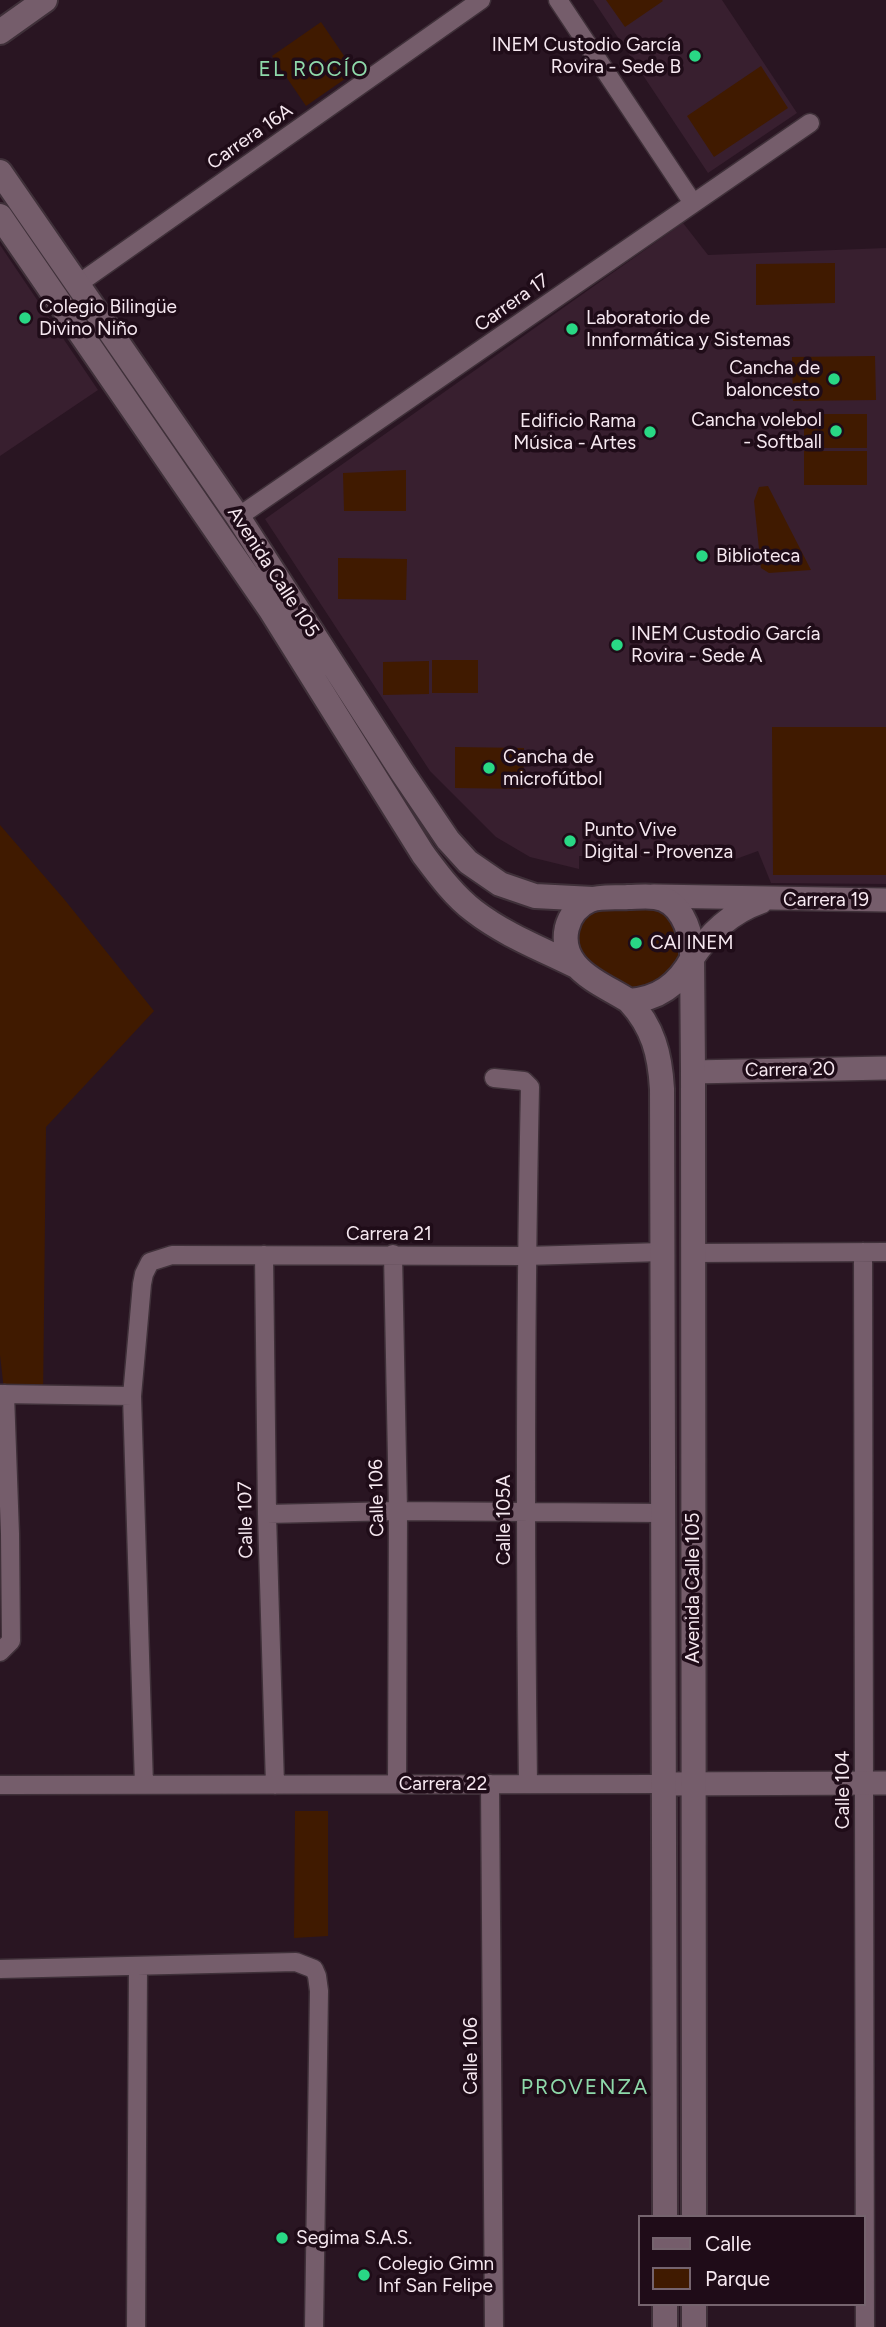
<!DOCTYPE html>
<meta charset="utf-8">
<style>
body{margin:0}
#map{position:relative;width:886px;height:2327px;overflow:hidden;background:#291522;font-family:Figtree,sans-serif}
canvas{display:block}
.legend{position:absolute;left:638px;top:2215px;width:228px;height:91px;box-sizing:border-box;background:#1f0c18;border:2px solid #75646e;margin:0;padding:9px 12px;list-style:none;font-size:21px;color:#f6e8f0}
.legend li{display:flex;align-items:center;gap:14px;height:35px}
.legend b{width:35px;border:2px solid #75646e}
</style>
<div id="map">
<canvas width="886" height="2327"></canvas>
<ul class="legend">
<li><b style="height:9px;background:#755d6b"></b>Calle</li>
<li><b style="height:19px;background:#401a00"></b>Parque</li>
</ul>
</div>
<script>
const g = document.querySelector('canvas').getContext('2d');
g.lineJoin = 'round';
function fillPath(path, color) { g.fillStyle = color; g.fill(path, 'evenodd'); }
function strokePath(path, color, width, dash) { g.strokeStyle = color; g.lineWidth = width; g.lineCap = dash ? 'butt' : 'round'; g.setLineDash(dash || []); g.stroke(path); }
function label(font, color, halo, rows, align = 'center') {
  g.font = font + ' Figtree,sans-serif'; g.lineWidth = 7; g.setLineDash([]); g.textBaseline = 'middle'; g.strokeStyle = halo; g.fillStyle = color; for (const [text, x, y, turn = 0] of rows) {
    g.save(); g.translate(x, y); g.rotate((+turn || 0) * Math.PI / 180); g.textAlign = isNaN(turn) ? turn : align; if (halo) g.strokeText(text, 0, 0); g.fillText(text, 0, 0); g.restore();
  }
}
fillPath(new Path2D(`
 M593,0H722L797,113L708,173Z
 M683,223L708,255L886,248V884L771,883L758,851L736,859L579,856V869L530,857L496,837L430,771L265,519Z
 M0,245L98,390L0,456Z`), '#381f2f');
fillPath(new Path2D(`
 M606,0H662L663,1L625,27Z
 M321,22L355,72L306,106L272,56Z
 M761,66L788,108L714,157L687,116Z
 M835,263V303L756,305V264Z
 M875,356L876,400L793,401L792,357Z
 M804,414H867V448H804Z
 M804,451H867V485H804Z
 M406,470V511H344L343,473Z
 M768,486L811,570L769,573L761,568L754,501L759,487Z
 M338,558L407,559L406,600L338,599Z
 M432,660H478V693H432Z
 M429,661V694L383,695V662Z
 M772,727H886V875H773Z
 M455,747L524,748L523,789L455,788Z
 M0,825L64,899L154,1011L46,1127L43,1401L4,1390L0,1355Z
 M654,906C675,915 690,949 673,969C666,978 643,992 631,988C623,985 616,977 608,973C581,959 580,961 575,930C593,900 623,907 654,906Z
 M295,1811H328V1936L294,1938Z`), '#401a00');
const minor = new Path2D(`
 M558,0L693,203
 M78,284L481,0
 M238,517L810,123
 M494,1078L524,1081L530,1087C525,1320 525,1552 528,1784
 M863,1252L865,2327
 M693,1253L886,1252
 M393,1254L398,1511L397,1784
 M264,1255L267,1514L275,1785
 M0,1394L132,1396
 M267,1514L398,1511L663,1513
 M0,1652L11,1641L10,1534L5,1394
 M490,1784L494,2327
 M0,1785L663,1784
 M144,1785L132,1396L142,1284L144,1274L150,1262L172,1255L526,1256L662,1252
 M0,1969L296,1962L314,1969L317,1976L319,1991L314,2327
 M136,2327L138,1967`);
const tertiary = new Path2D(`
 M654,896L886,900
 M692,959C710,933 730,913 761,902
 M693,1072L886,1068
 M663,1784L886,1783`);
const secondary = new Path2D(`
 M0,32L45,0
 M0,172L238,517L402,772L448,840L468,862L500,884L535,896L593,899
 M0,216L270,609L423,854C438,874 454,896 474,911C505,935 542,949 576,966
 M692,959C678,985 658,999 629,1001C612,990 588,980 575,964C558,943 565,911 590,900C600,896 616,898 628,897C636,897 646,896 655,897C680,900 690,928 692,950L693,1072L694,2217
 M629,1001C653,1027 660,1054 662,1089L665,2217
 M665,2304V2327
 M694,2304V2327`);
strokePath(minor, '#3f3039', 21);
strokePath(tertiary, '#3f3039', 26);
strokePath(secondary, '#3f3039', 28);
strokePath(minor, '#755d6b', 18);
strokePath(tertiary, '#755d6b', 23);
strokePath(secondary, '#755d6b', 24);
for (const [x, y, r, color] of [
 [695,56,7,"#29d885"],
 [25,318,7,"#29d885"],
 [572,329,7,"#29d885"],
 [834,379,7,"#29d885"],
 [836,431,7,"#29d885"],
 [650,432,7,"#29d885"],
 [702,556,7,"#29d885"],
 [617,645,7,"#29d885"],
 [489,768,7,"#29d885"],
 [570,841,7,"#29d885"],
 [636,943,7,"#29d885"],
 [282,2238,7,"#29d885"],
 [364,2275,7,"#29d885"]
]) { const dot = new Path2D(); dot.arc(x, y, r, 0, 2 * Math.PI); g.fillStyle = color; g.fill(dot); strokePath(dot, '#1f0c18', 2.5); }
label('19px', '#f6e8f0', '#1f0c18', [
 ["INEM Custodio García",681,45,"right"],
 ["Rovira - Sede B",681,67,"right"],
 ["Colegio Bilingüe",39,307],
 ["Divino Niño",39,329],
 ["Laboratorio de",586,318],
 ["Innformática y Sistemas",586,340],
 ["Cancha de",820,368,"right"],
 ["baloncesto",820,390,"right"],
 ["Cancha volebol",822,420,"right"],
 ["- Softball",822,442,"right"],
 ["Edificio Rama",636,421,"right"],
 ["Música - Artes",636,443,"right"],
 ["Biblioteca",716,556],
 ["INEM Custodio García",631,634],
 ["Rovira - Sede A",631,656],
 ["Cancha de",503,757],
 ["microfútbol",503,779],
 ["Punto Vive",584,830],
 ["Digital - Provenza",584,852],
 ["CAI INEM",650,943],
 ["Segima S.A.S.",296,2238],
 ["Colegio Gimn",378,2264],
 ["Inf San Felipe",378,2286]
], 'left');
label('19px', '#f6e8f0', '#1f0c18', [
 ["Carrera 16A",250,137,-35],
 ["Carrera 17",512,303,-35],
 ["Avenida Calle 105",273,572,57],
 ["Carrera 19",826,900],
 ["Carrera 20",790,1070,-1],
 ["Carrera 21",389,1234],
 ["Calle 106",377,1498,-91],
 ["Calle 107",246,1520,-91],
 ["Calle 105A",504,1520,-90],
 ["Avenida Calle 105",693,1588,-90],
 ["Carrera 22",443,1784],
 ["Calle 104",843,1790,-90],
 ["Calle 106",471,2056,-90]
]);
g.letterSpacing = '2px';
label('21px', '#8ed9aa', '#1f0c18', [
 ["EL ROCÍO",314,70],
 ["PROVENZA",585,2088]
]);
g.letterSpacing = '0px';
</script>
